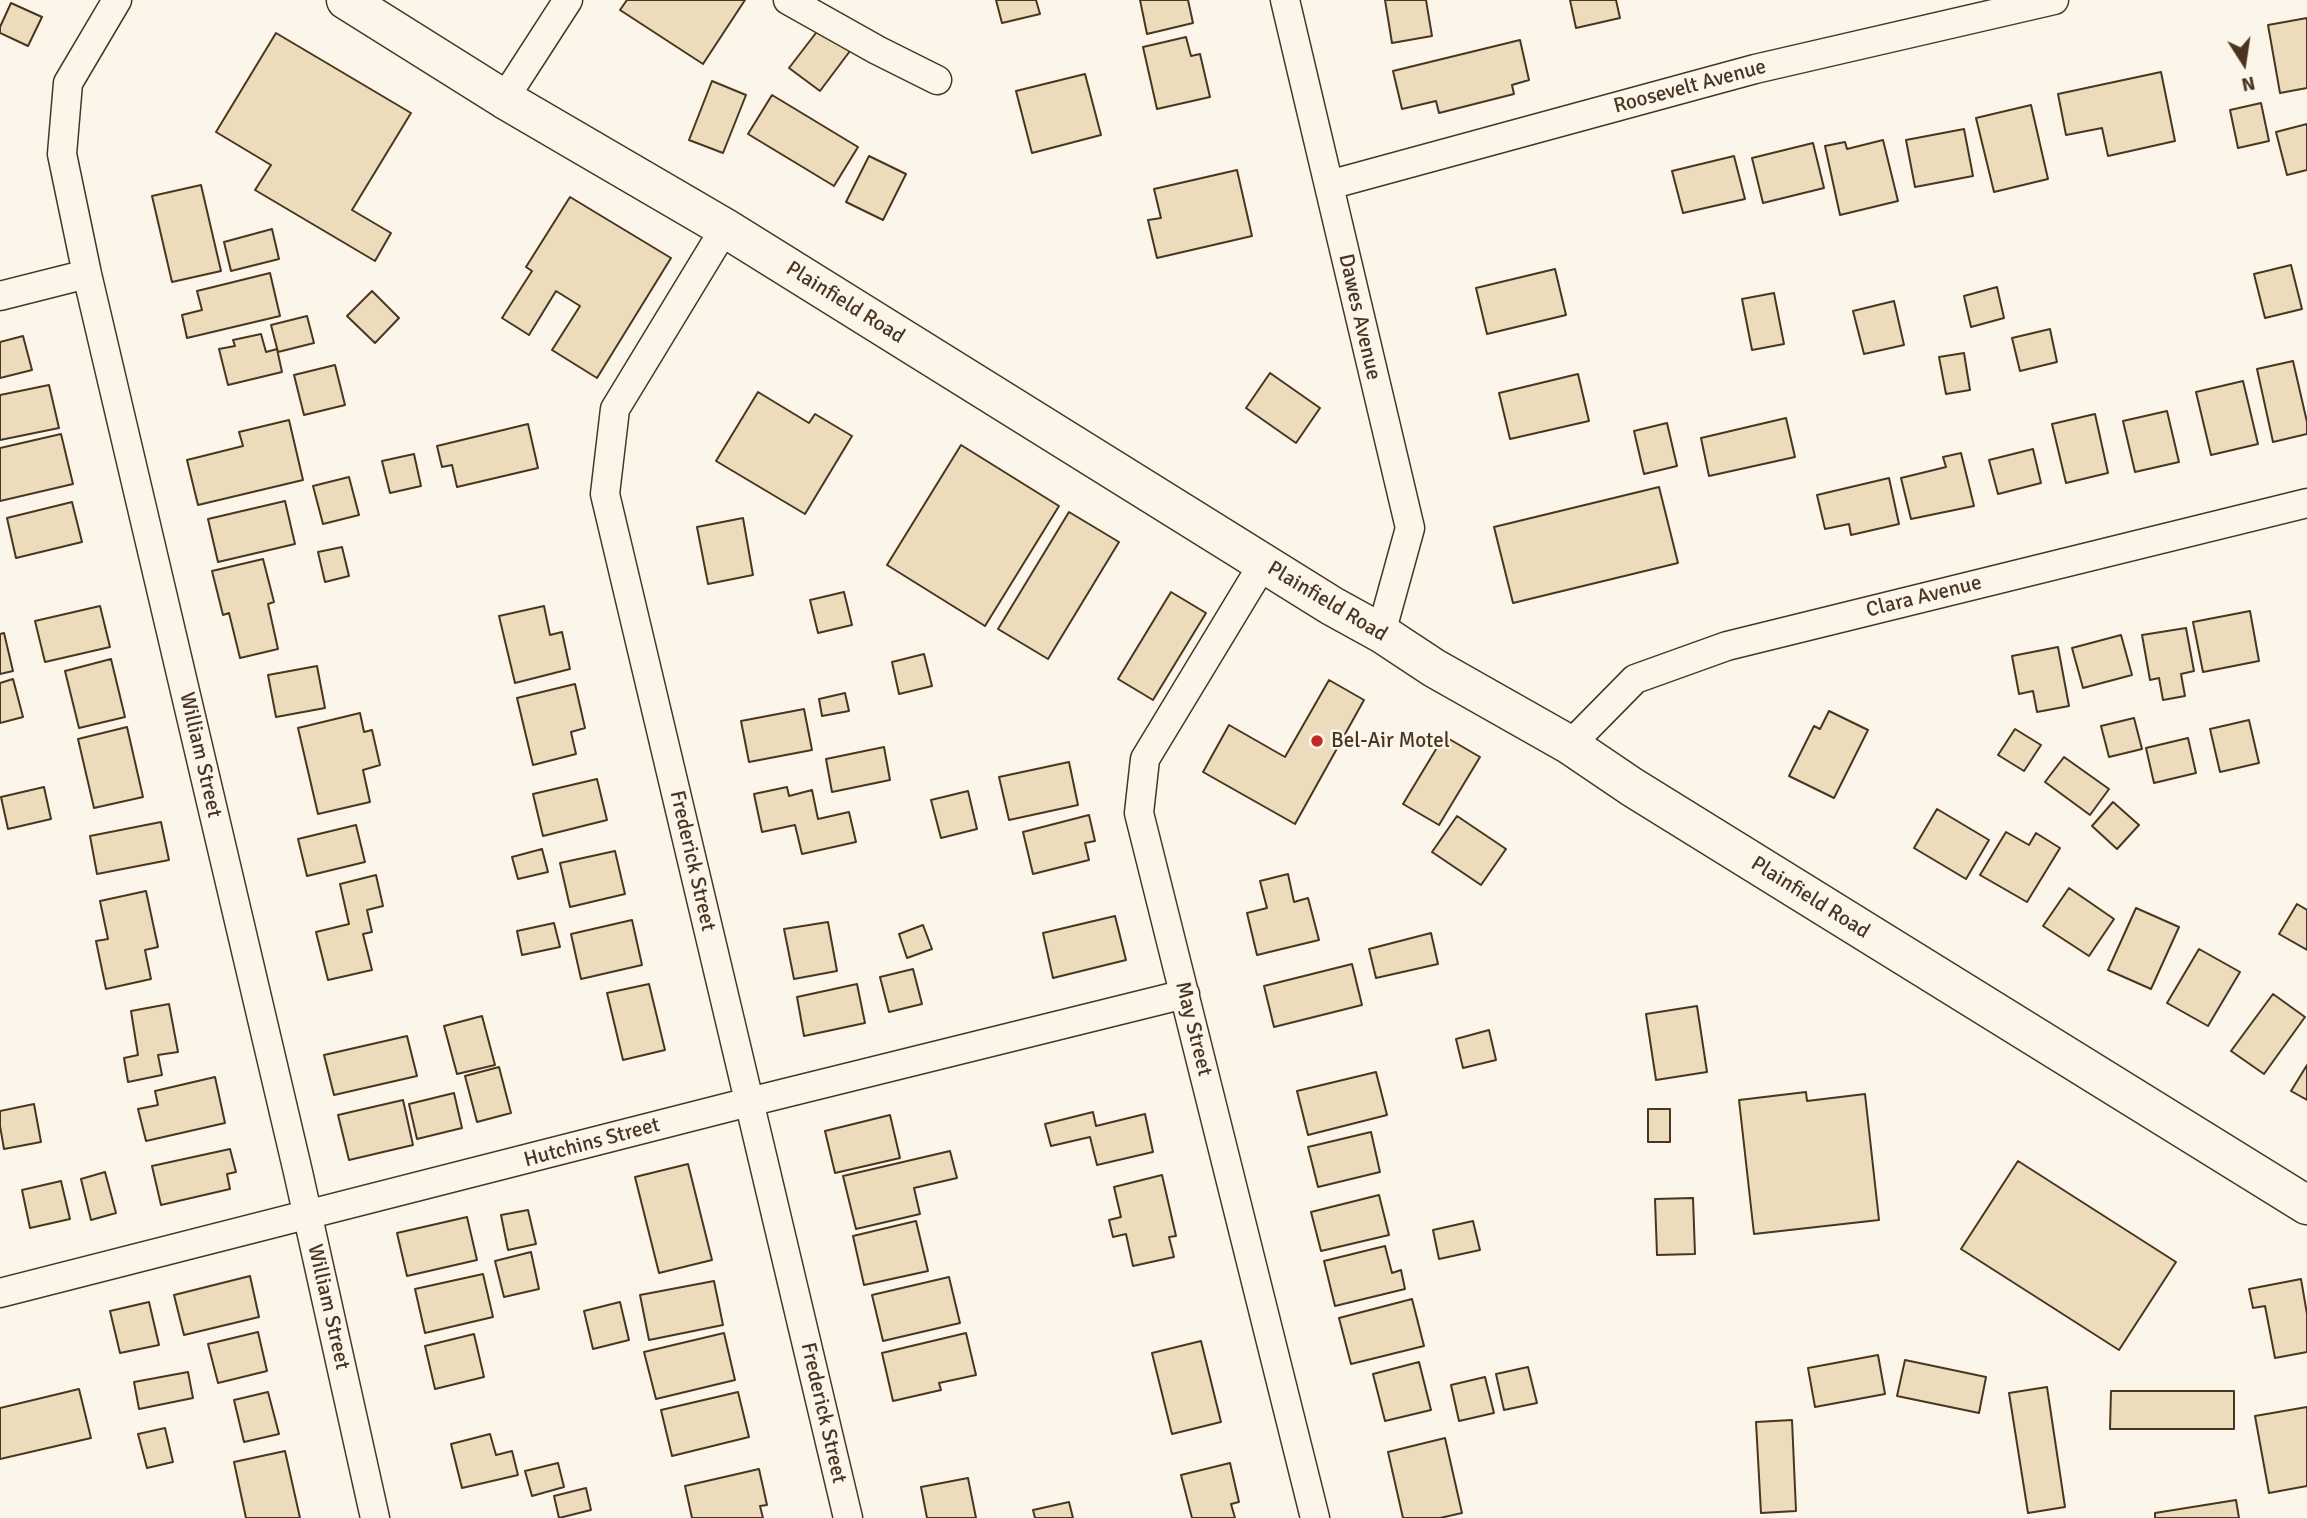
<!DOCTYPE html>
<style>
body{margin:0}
#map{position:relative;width:2307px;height:1518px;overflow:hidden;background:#fbf6e9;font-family:Signika,sans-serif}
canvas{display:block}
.north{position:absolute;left:2209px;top:28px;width:70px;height:70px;-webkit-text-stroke:5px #fbf6e9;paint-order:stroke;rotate:168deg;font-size:19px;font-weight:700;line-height:28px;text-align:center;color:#4a3520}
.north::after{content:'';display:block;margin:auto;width:24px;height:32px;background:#4a3520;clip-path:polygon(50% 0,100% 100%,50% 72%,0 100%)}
</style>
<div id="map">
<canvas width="2307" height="1518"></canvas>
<div class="north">N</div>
</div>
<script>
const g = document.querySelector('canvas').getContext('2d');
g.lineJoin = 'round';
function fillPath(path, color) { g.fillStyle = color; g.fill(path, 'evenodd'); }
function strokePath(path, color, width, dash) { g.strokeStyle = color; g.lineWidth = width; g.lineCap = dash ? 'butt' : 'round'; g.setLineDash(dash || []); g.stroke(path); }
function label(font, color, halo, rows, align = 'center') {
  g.font = font + ' Signika,sans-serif'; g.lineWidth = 5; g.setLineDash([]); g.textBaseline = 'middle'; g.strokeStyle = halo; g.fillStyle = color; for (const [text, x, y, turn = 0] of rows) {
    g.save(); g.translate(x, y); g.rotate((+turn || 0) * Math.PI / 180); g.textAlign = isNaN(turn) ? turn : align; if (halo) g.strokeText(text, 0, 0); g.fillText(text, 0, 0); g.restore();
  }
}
const building = new Path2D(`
 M627,0H745L703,64L620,10Z
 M996,0H1036L1040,14L1002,23Z
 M1140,0H1188L1193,23L1147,34Z
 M1385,0H1426L1432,36L1392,43Z
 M1570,0H1616L1620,18L1576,28Z
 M11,3L42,17L28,46L0,33V27Z
 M2307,18V88L2280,93L2268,25Z
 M819,29L850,51L820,91L789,68Z
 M276,33L411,113L352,210L391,233L375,261L255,190L271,165L216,132Z
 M1186,37L1191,56L1200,54L1210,97L1157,109L1143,47Z
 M1520,40L1529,80L1512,85L1514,94L1439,113L1436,101L1402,109L1393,71Z
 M2161,72L2175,141L2108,156L2102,128L2066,135L2058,94Z
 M1085,74L1101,135L1032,153L1016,91Z
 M712,81L746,95L723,153L689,140Z
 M772,95L858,147L834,186L748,134Z
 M2261,103L2269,141L2238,148L2230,110Z
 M2031,105L2048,179L1994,192L1976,118Z
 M2307,124V170L2287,175L2276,132Z
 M1964,129L1973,176L1915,187L1906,140Z
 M1883,140L1898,201L1840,215L1825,146L1845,142L1847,149Z
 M1813,143L1824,188L1763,203L1752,158Z
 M869,156L906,174L883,220L846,202Z
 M1734,156L1745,199L1683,213L1672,171Z
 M1237,170L1252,236L1157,258L1148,220L1161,218L1154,189Z
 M201,185L221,271L172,282L152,196Z
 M570,197L671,258L597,378L552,350L580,306L556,291L529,335L502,318L532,271L526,267Z
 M272,229L279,259L231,271L224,242Z
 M2291,265L2302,309L2265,318L2254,274Z
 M1555,269L1566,315L1487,334L1476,288Z
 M270,273L280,316L187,338L182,315L202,310L197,291Z
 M1997,287L2004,318L1971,327L1964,296Z
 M372,291L399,318L375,343L347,316Z
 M1774,293L1784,344L1752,350L1742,299Z
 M1894,301L1904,345L1864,354L1853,311Z
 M307,316L314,343L278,352L271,325Z
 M2050,329L2057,362L2020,371L2012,338Z
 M261,334L266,352L277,349L282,372L228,385L219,349L235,346L233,340Z
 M23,336L32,370L0,378V342Z
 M1964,353L1970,390L1946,394L1939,357Z
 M2293,361L2307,422V434L2273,442L2257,369Z
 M335,365L345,405L304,415L294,375Z
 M1270,373L1320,408L1296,443L1246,408Z
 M1578,374L1589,421L1510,439L1499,393Z
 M2243,381L2258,444L2211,455L2196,392Z
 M49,385L59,428L0,440V395Z
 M758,392L809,423L815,414L852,436L805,514L716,461Z
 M2167,411L2179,462L2135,472L2123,421Z
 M2095,414L2108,473L2066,483L2052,424Z
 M1786,418L1795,457L1709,476L1701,438Z
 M289,420L303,480L198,505L187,460L243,446L239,432Z
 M1667,423L1677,466L1644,474L1634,431Z
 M528,424L538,468L457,487L452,465L442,467L437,446Z
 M61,434L73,484L0,501V448Z
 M961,445L1059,506L985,626L887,565Z
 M2033,449L2041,483L1998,494L1989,460Z
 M1961,453L1974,506L1911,519L1901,478L1946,467L1943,457Z
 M414,454L421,486L390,493L382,461Z
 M349,477L359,515L323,524L313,486Z
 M1889,478L1899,524L1851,535L1849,524L1825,529L1817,495Z
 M1659,487L1678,563L1513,603L1494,527Z
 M285,501L295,544L218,562L208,519Z
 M72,502L82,542L16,558L7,518Z
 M1069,512L1119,542L1048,659L998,629Z
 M743,518L753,575L708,584L697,527Z
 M342,547L349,576L325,582L318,552Z
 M263,559L274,602L268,604L278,649L240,658L229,613L223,615L212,571Z
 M844,592L852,625L818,633L810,600Z
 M1171,592L1206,613L1153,700L1118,679Z
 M100,606L110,647L45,662L35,621Z
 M544,606L550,635L562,632L570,669L515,683L499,616Z
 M2250,611L2259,661L2203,672L2193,622Z
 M2186,628L2194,671L2181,674L2185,696L2163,700L2159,678L2150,680L2142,635Z
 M4,633L13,671L0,674V634Z
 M2121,635L2132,675L2083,688L2072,648Z
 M2058,647L2069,706L2037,712L2033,691L2019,694L2012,656Z
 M924,654L932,686L899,694L892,662Z
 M111,659L125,717L79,728L65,671Z
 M317,666L325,708L276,717L268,675Z
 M13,679L23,717L0,723V683Z
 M1329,680L1364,700L1295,824L1203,772L1229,725L1285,757Z
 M575,684L585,728L571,732L576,754L533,765L517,698Z
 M845,693L849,711L822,716L819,699Z
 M804,709L812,750L749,762L741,721Z
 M1829,711L1868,730L1834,798L1789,776L1814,726L1820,729Z
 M360,713L364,732L372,730L380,765L363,770L370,802L318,814L298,728Z
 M2134,718L2142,749L2109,757L2101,726Z
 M2249,720L2259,763L2220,772L2210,729Z
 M127,727L143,797L94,808L78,739Z
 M2015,729L2041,745L2024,771L1998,755Z
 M1444,736L1480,757L1439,825L1403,804Z
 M2188,738L2196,773L2154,783L2146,748Z
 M884,747L890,780L832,792L826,759Z
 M2064,757L2109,789L2090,815L2045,782Z
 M1069,762L1078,805L1009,820L999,777Z
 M597,779L607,820L543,836L533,794Z
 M44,787L51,819L8,829L1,797Z
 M787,787L789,796L812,790L818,819L849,812L856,842L802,854L795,825L762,832L754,794Z
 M968,791L977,829L941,838L931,800Z
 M2113,802L2139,825L2117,849L2092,826Z
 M1937,809L1989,840L1966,879L1914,848Z
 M1089,815L1095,841L1085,843L1089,860L1033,874L1023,832Z
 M1457,816L1506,849L1481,885L1432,852Z
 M161,822L169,860L97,874L90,836Z
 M356,825L365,862L307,876L298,839Z
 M2006,832L2029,845L2036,833L2060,848L2027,902L1980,875Z
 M542,849L548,872L518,879L512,857Z
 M615,851L625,894L570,907L560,863Z
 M1288,874L1294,902L1308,898L1319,940L1257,955L1247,913L1267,908L1260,881Z
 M376,875L383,906L367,910L372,932L363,934L372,970L328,980L316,932L349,924L340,884Z
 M2069,888L2114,919L2089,956L2043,926Z
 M146,891L158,947L145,950L151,979L106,989L96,941L108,939L100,901Z
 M2297,904L2307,910V950L2279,934Z
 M2136,908L2179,927L2151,989L2108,970Z
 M1115,916L1126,960L1053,978L1043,933Z
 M632,920L642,965L581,979L571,934Z
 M828,922L837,971L794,979L784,929Z
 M554,923L560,947L522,955L517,931Z
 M923,925L932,949L907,958L899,934Z
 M1431,933L1438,964L1376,978L1369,949Z
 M2199,949L2240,972L2208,1026L2167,1003Z
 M1352,964L1362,1005L1274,1027L1264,986Z
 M913,969L922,1004L889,1012L880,977Z
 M649,984L665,1050L623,1060L607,993Z
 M857,984L865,1023L804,1036L797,997Z
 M2273,994L2305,1017L2264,1074L2231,1051Z
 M169,1004L178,1052L158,1055L162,1075L128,1082L124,1058L138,1055L131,1011Z
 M1697,1006L1707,1072L1656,1080L1646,1014Z
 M482,1016L495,1065L457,1074L444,1026Z
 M1489,1030L1496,1060L1463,1068L1456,1039Z
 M407,1036L417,1076L334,1095L324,1055Z
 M2307,1065V1100L2291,1091Z
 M499,1067L511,1113L477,1122L465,1076Z
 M1376,1072L1387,1115L1308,1135L1297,1091Z
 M215,1077L225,1123L146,1141L138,1109L158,1105L155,1091Z
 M1806,1092L1807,1101L1865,1094L1879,1220L1754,1234L1739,1100Z
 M454,1093L462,1128L417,1139L409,1104Z
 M403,1100L413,1145L349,1160L338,1115Z
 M34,1104L41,1142L4,1149L0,1126V1111Z
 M1648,1109H1670V1142H1648Z
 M1093,1112L1096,1126L1145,1114L1153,1152L1097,1165L1090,1137L1051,1146L1045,1124Z
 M890,1115L900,1158L835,1173L825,1131Z
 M1371,1132L1380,1172L1318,1187L1308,1147Z
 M230,1149L236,1172L227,1174L230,1189L161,1205L152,1166Z
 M950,1151L957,1178L914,1188L920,1214L856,1229L843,1176Z
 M2018,1161L2176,1262L2119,1350L1961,1249Z
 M688,1164L712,1260L659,1273L635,1177Z
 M105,1172L116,1213L91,1220L81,1179Z
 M1162,1175L1176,1236L1169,1237L1174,1257L1133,1266L1126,1234L1113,1237L1109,1220L1121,1217L1114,1187Z
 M61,1181L70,1219L30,1228L22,1190Z
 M1379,1195L1389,1235L1321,1251L1311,1212Z
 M1693,1198L1695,1254L1657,1255L1655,1199Z
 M528,1210L536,1244L508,1250L501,1215Z
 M467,1217L477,1260L407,1276L397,1233Z
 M916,1221L928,1271L864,1285L853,1236Z
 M1473,1221L1480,1250L1439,1259L1433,1230Z
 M1385,1246L1392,1273L1401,1270L1405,1289L1335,1306L1324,1261Z
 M531,1252L539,1289L504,1297L495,1261Z
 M483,1274L493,1317L425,1333L415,1289Z
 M250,1276L259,1317L184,1335L174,1295Z
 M949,1277L960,1323L883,1341L872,1295Z
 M2301,1279L2307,1314V1352L2275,1358L2265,1306L2253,1308L2249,1289Z
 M714,1281L723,1325L649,1340L640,1295Z
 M1412,1299L1424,1346L1351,1364L1339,1318Z
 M149,1302L159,1345L120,1353L110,1311Z
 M620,1302L629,1340L593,1349L584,1311Z
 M258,1332L267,1371L218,1383L208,1344Z
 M724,1333L735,1380L656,1399L644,1352Z
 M966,1333L976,1375L939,1383L941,1390L893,1401L882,1353Z
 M474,1334L484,1377L435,1389L425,1346Z
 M1201,1341L1221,1422L1172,1434L1152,1353Z
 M1878,1355L1885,1394L1815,1407L1808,1368Z
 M1905,1360L1986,1377L1979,1413L1897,1396Z
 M1419,1362L1431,1410L1385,1421L1373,1374Z
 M1528,1367L1537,1403L1504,1410L1496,1374Z
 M188,1372L193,1398L139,1409L134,1382Z
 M1485,1377L1494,1413L1459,1421L1451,1385Z
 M2047,1387L2065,1507L2028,1513L2009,1393Z
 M79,1389L91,1438L0,1459V1408Z
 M2111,1391H2234V1429H2110Z
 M268,1392L279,1434L244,1442L234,1400Z
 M738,1392L749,1437L672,1456L661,1410Z
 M2307,1407V1486L2269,1493L2255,1416Z
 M1792,1420L1796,1511L1761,1513L1756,1422Z
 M165,1428L173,1462L147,1468L138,1434Z
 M490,1434L496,1455L512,1451L518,1475L462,1488L451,1444Z
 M1445,1438L1462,1513L1440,1518H1403L1388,1452Z
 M285,1451L300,1518H246L234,1462Z
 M558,1463L564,1487L532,1496L525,1471Z
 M1230,1463L1239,1502L1231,1504L1235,1518H1192L1181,1475Z
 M759,1469L767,1505L760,1506L763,1518H692L685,1486Z
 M968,1478L976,1518H927L921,1487Z
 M586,1488L591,1510L559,1518L554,1496Z
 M2236,1500L2239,1518H2155V1513Z
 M1069,1502L1073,1518H1035L1033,1510Z`);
fillPath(building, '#ecdcbc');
strokePath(building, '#4a3520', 2);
const minor = new Path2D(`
 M117,0L68,83L62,154L87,274L298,1172L375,1518
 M788,0L877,50L937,80
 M1285,0L1410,528L1381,633
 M504,99L568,0
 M1329,185L1755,69L2054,0
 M725,228L615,409L605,494L848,1518
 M0,296L87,274
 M1263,564L1145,759L1139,813L1315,1518
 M1570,745L1635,679L1727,646L2307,503
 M0,1293L749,1102L1185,994`);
const primary = new Path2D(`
 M346,0L504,99L725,228L1332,606L1381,633L1434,668L1570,745L1632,787L2307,1205`);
strokePath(minor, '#4a3520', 31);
strokePath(primary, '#4a3520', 41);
strokePath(minor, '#fbf6e9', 28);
strokePath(primary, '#fbf6e9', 38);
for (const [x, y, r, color] of [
 [1317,741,7,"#c62828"]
]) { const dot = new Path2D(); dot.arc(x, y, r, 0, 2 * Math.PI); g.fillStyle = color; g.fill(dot); strokePath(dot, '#fbf6e9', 2.5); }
label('21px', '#4a3520', '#fbf6e9', [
 ["Roosevelt Avenue",1690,87,-15],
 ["Plainfield Road",845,303,32],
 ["Dawes Avenue",1359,317,77],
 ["Clara Avenue",1924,597,-14],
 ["Plainfield Road",1327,602,31],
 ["William Street",200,755,77],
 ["Frederick Street",692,861,77],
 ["Plainfield Road",1810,898,32],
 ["May Street",1193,1029,76],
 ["Hutchins Street",592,1143,-15],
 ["William Street",328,1307,77],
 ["Frederick Street",823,1413,77]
]);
label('21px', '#4a3520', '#fbf6e9', [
 ["Bel-Air Motel",1331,741]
], 'left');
</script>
